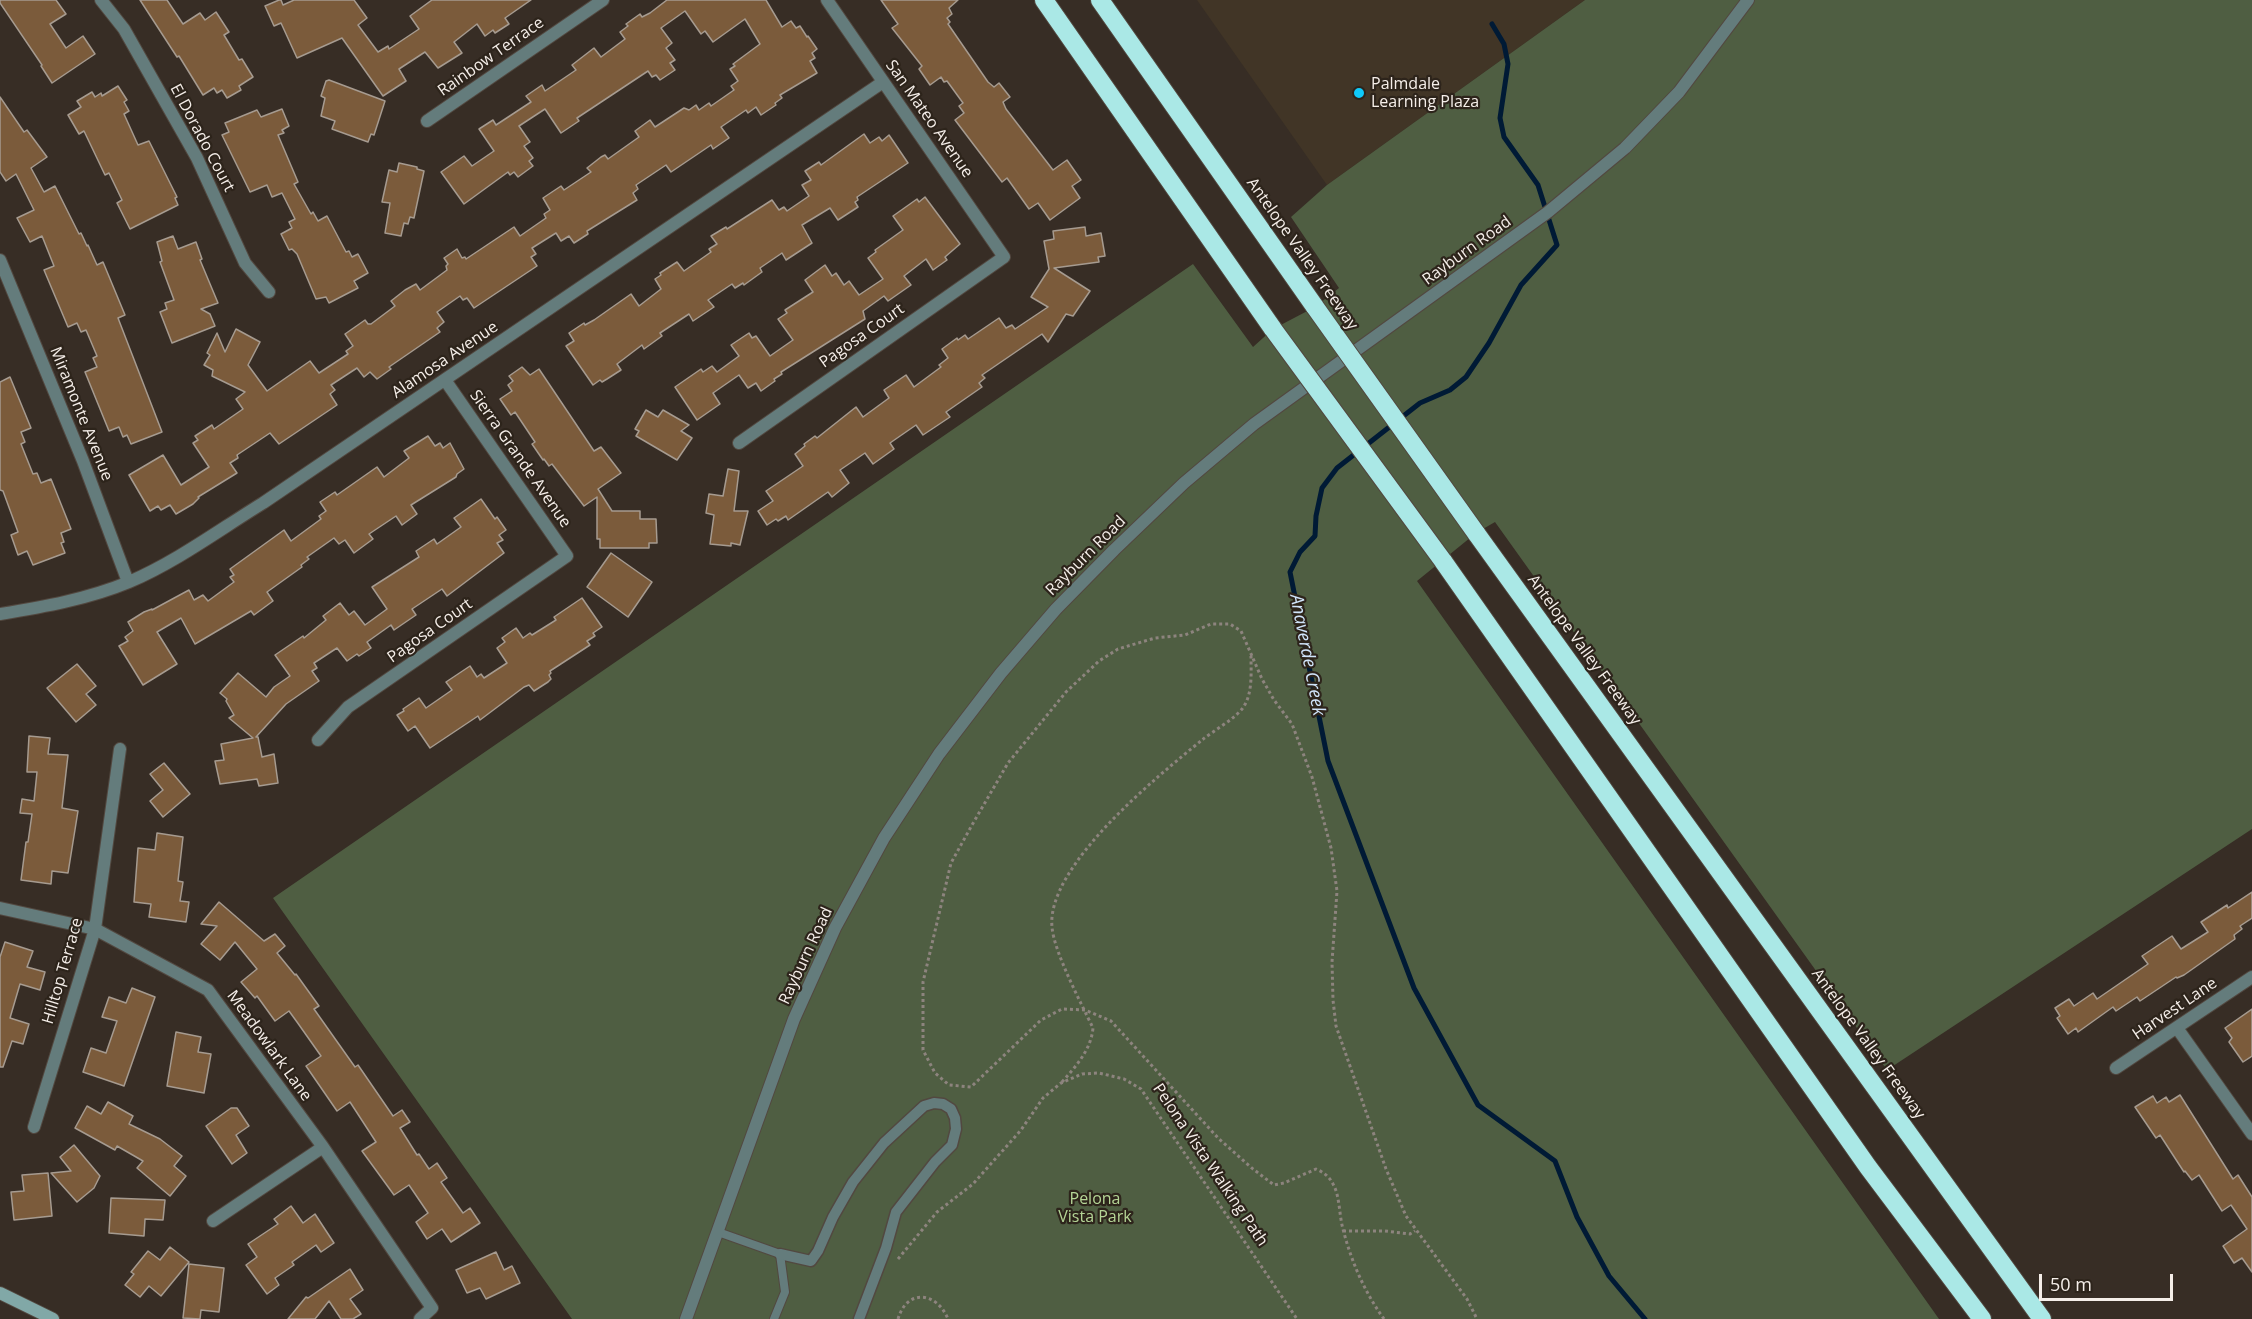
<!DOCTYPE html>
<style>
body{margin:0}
#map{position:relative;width:2252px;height:1319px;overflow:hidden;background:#372d25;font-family:"Open Sans",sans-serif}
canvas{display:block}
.scale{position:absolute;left:2039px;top:1274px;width:134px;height:27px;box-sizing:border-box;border:3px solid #f5eee9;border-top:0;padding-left:8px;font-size:18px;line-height:21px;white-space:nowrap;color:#f5eee9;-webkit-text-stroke:4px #2d241b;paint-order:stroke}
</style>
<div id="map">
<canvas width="2252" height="1319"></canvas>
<div class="scale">50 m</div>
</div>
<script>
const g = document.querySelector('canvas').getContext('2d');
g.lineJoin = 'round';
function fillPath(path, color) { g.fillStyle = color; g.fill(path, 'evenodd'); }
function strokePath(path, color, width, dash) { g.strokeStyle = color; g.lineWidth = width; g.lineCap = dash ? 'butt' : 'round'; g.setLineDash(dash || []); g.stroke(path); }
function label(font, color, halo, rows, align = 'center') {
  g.font = font + ' "Open Sans",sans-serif'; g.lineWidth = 4.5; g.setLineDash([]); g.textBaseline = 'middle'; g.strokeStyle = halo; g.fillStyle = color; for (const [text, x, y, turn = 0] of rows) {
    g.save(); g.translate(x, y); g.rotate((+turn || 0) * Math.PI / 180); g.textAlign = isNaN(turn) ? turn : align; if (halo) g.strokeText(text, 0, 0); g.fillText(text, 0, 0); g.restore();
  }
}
fillPath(new Path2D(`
 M1197,0H1585L1327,185Z`), '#413526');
fillPath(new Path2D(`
 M1585,0H2252V829L1887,1070L1495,522L1476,533L1417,581L1939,1319H572L273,898L1193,264L1253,347L1273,329L1315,307L1339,288L1291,217L1327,185Z`), '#4f5e42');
strokePath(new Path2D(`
 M1492,24L1504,44L1508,64L1500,118L1504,137L1538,185L1557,245L1521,285L1489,343L1466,377L1450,390L1420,403L1337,468L1322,488L1316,516L1315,536L1300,552L1290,572L1328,761L1414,988L1478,1105L1555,1161L1577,1217L1609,1276L1645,1319`), '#001a35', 5);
const building = new Path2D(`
 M0,0H56L66,14L50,24L66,48L83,36L95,54L52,83L41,66L42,65L0,3Z
 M140,0H167L183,24L200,13L205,20L216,12L229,32L224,35L239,60L242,59L253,77L239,86L241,90L227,98L222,90L217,93L214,88L203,95L179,56L177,57Z
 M279,0H281L283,5L294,0H354L367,18L358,25L378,52L388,46L389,49L419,29L410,16L432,0H531L505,18L509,24L495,33L493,30L485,36L477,24L454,42L462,53L438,68L425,52L399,69L406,81L383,96L342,38L297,58L281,23L274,26L265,6Z
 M667,0H766L782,27L791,21L796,28L800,26L807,37L808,36L817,49L812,53L815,58L810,61L817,73L780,95L782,98L775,103L776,105L761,115L756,107L748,113L746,110L721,127L729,138L713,149L711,145L671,172L666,165L636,185L638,189L633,193L637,200L587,231L588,234L574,243L569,236L561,241L556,233L532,248L536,254L531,257L537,266L474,308L467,298L463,300L460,296L437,312L444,322L437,328L440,332L389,367L391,369L377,379L370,372L364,377L357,368L331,385L335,390L330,394L337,405L279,444L270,433L237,455L238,458L230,463L237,473L198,497L199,498L193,504L176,514L170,505L161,510L158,506L150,511L129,475L163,455L181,485L209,467L193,443L198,440L195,436L212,425L214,429L243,409L236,399L245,392L212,376L213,370L204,365L210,355L207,353L217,333L225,352L236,329L260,342L248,365L267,391L310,361L319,373L348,354L346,351L353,346L345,334L365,320L368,324H371L395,306L391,301L405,290L416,284L420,290L447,270L446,266L448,264L444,258L457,249L462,258L465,257L466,259L514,227L520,236L546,218L544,214L550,210L543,198L561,186L564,190L591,172L587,168L601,157L605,155L608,159L639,137L635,131L650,120L655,127L684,108L689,110L696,105L699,110L709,103L711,106L734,90L731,86L738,81L730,69L735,66L733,64L760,44L745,19L713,42L705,31L701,34L685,11L661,28L672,43L666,48L675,60L670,63L675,70L660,80L656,75L652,77L648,71L577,118L579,121L561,133L545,109L519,126L530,142L524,146L533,158L529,161L533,166L518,177L514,172L510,175L508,172L464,204L441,172L464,156L472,166L494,151L479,129L493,120L496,125L531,102L526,96L542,85L545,91L576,70L572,65L594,48L601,57L625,39L620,32L628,26L626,24L640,14L642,17L650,13Z
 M881,0H958L949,8L952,14L947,18L950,22L948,24L988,82L994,87L999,83L1010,97L1003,102L1006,109L1053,170L1067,160L1081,180L1072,186L1080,198L1050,220L1038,203L1029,209L1007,178L1002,182L955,120L964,113L959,106L963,103L947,81L944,82L941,77L930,85L919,69L922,66L892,28L898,24Z
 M329,80L385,101L374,135L371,134L368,142L332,129L335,121L321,116L325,98L321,96L326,81Z
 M118,86L127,100L124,102L129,111L124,114L138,145L149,141L177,197L175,198L178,205L130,229L117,203L122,200L109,173L105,175L84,131L79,134L68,115L81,107L77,101L92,92L95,97L101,93L102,96Z
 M0,97L24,132L27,130L47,157L31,168L44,192L55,186L79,234L81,233L87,246L88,245L97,265L103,262L125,315L118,318L162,432L131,444L127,435L123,437L119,427L109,431L85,372L97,367L93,358L97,356L86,330L81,332L77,323L68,327L44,270L54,266L42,236L30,242L17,218L34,210L16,174L6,181L0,172Z
 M282,109L289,126L282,130L284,133L278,135L298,182L294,184L311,214L313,212L318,221L327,216L346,252L349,251L352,257L358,254L368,273L354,281L358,288L329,303L326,297L316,299L297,254L292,249L289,250L281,234L292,228L289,222L295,219L282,193L272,197L267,185L250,192L222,135L229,132L225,123L257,110L261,117Z
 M864,134L870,143L879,137L882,141L889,135L908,163L857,197L858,200L855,202L858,207L838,220L830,208L802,225L812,243L786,260L782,253L760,268L762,272L744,285L743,283L735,288L732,284L708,300L714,307L693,321L689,314L660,333L662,336L644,349L642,345L617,364L621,370L607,379L602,382L600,380L593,385L566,346L574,341L569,333L584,323L585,325L594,320L631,294L639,306L661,289L655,279L661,275L660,273L677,262L684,271L711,252L709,249L717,244L711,236L726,227L727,229L772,200L779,210L784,207L787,211L809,196L802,185L811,180L805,171L819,162L821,165Z
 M399,163L417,167V169L424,171L414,218L410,217L408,224L404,223L401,236L385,233L390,203L382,202L389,170L397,172Z
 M925,197L960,244L945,257L947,260L933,270L926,259L904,276L911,285L888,301L884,296L863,311L865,319L781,372L782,374L774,379L775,381L761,391L756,383L748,388L739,375L713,393L720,404L697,420L675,387L701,369L703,372L712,366L717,372L739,356L731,345L749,333L752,338L756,336L770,356L793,340L778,319L787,313L785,310L813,292L805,280L825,265L832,276L836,273L844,285L849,281L859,295L883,279L868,258L876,252L875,250L903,230L893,216L917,199L919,202Z
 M1085,227L1086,236L1101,233L1105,256L1098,257L1099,262L1054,268L1090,291L1073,316L1066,314L1048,342L1042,334L982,375L985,378L979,383L982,387L946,412L950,417L923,435L916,425L890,443L894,449L873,464L865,453L840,470L849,483L832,497L828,492L788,520L786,516L778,521L776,519L767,525L758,511L773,501L766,491L803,466L795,454L805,446L804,444L815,436L817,438L856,407L863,417L889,398L884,390L906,375L914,387L941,367L939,365L948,358L942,349L957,338L958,340L965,335L968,339L999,318L1006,328L1012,325L1015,329L1048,307L1031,297L1049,269L1044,241L1054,239L1053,231Z
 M173,236L178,249L196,242L202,259L200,260L218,303L201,309L210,314L215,326L172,343L160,312L167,309L165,303L174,300L160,262L162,261L157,242Z
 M522,367L530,375L539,369L594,451L601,447L621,473L598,489L612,511H640V519H656L657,543H649V548H600V539H597V497L584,506L552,464L549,466L544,459L543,460L532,444L535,442L515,412L511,415L500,399L512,391L508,385L513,381L509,376Z
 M10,377L31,428L21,432L25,442L21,444L33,474L37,473L41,483L51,479L71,529L61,533L64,542L61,543L65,553L33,565L27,551L18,555L11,535L18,532L3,491L0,490V382Z
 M646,410L658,417L663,410L689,425L681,431L692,438L677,460L636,436L639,431L635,429Z
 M428,436L435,446L440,443L443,448L450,443L464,469L457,474L456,477L411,505L417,514L402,525L396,516L369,534L373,539L354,553L345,540L339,544L334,538L307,557L309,559L301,565L302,567L267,592L273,601L254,615L251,611L195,644L181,618L157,632L177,664L143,685L119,646L128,641L125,637L133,631L128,622L144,612L152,609V610L189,590L194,600L203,595L208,601L234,582L230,577L234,575L230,569L284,530L291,541L321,519L319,516L326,511L320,502L335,492L337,495L377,467L384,477L409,458L404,451Z
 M728,469L739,471L734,511H748L740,545L731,543V546L710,544L714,515L706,513L709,494L723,496Z
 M481,499L495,519L497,517L506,530L499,535L503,540L497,543L504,553L447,596L442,589L412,609L416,615L394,630L391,625L367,642L371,648L359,656L357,654L347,661L337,648L314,663L317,668L312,671L319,681L286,704L256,737H258L262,757L274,754L278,783L259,786L257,779L220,784L215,761L224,760L221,744L253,738L229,718L234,715L226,701L227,699L220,693L238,673L266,697L274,687L290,676L275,655L303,636L304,638L326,620L323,616L340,603L349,615L354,611L365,625L387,609L372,587L419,557L416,551L434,539L437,544L461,527L454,518Z
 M611,553L652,582L628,617L587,587Z
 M582,598L602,627L593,633L595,636L587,641L590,645L550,671L551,673L549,675L551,679L548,682L534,691L529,685L524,687L480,720L478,716L430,748L415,726L408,731L397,715L404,711L403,709L419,698L426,708L452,690L446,682L470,666L477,677L481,674L484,678L507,663L497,648L505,642L502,638L516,628L523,638L530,633L532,635L556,620L554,617Z
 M77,664L96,686L86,694L96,705L76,722L47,688Z
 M29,736L50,738L48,754L68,755L62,808L78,811L68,873L52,871L51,884L21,880L26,842H28L32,814L20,813L22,799L34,801L37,772H27Z
 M164,763L190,794L163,817L150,801L163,790L150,774Z
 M157,833L183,837L178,881L183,882L180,901L189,902L186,922L149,917L151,904L134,902L138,848L155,850Z
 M2252,892V918L2240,926L2242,929L2234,935L2235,939L2184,975L2177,978L2176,977L2140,1001L2137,997L2116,1011L2113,1007L2078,1032L2076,1028L2068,1034L2057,1018L2060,1016L2055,1008L2069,999L2074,1006L2093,993L2097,999L2148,964L2142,956L2172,936L2181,949L2208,932L2201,922L2227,905L2228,908Z
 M219,902L264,941L275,934L285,946L277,953L295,975L296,974L319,1006L314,1009L355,1067L358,1065L393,1116L402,1110L410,1122L400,1128L417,1155L419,1154L429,1169L437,1163L447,1178L441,1182L463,1213L470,1208L480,1223L451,1242L442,1229L427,1239L416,1222L428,1213L409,1185L394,1195L362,1151L376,1142L350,1102L337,1111L306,1066L321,1056L297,1022L289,1011L275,1021L257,996L255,998L241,982L257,969L235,942L220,960L201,944L217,926L201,924Z
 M5,942L33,951L27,967L45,972L40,990L20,984L10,1018L29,1024L23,1044L12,1041L3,1067H0V957Z
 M132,988L155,997L124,1086L83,1072L91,1048L106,1053L117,1021L102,1017L109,997L126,1003Z
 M2252,1009V1056L2243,1062L2229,1042L2232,1038L2225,1028Z
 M176,1032L201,1037L198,1052L211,1054L204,1093L167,1086Z
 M2180,1095L2233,1179L2238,1175L2252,1197V1272L2242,1258L2234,1263L2223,1246L2247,1229L2231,1205L2222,1211L2199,1175L2192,1180L2185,1171L2184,1172L2160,1135L2156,1138L2135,1107L2153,1096L2157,1103L2166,1097L2169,1102Z
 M108,1102L133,1116L129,1124L160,1139L182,1156L174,1166L186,1176L170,1196L137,1168L143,1161L117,1146L115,1150L75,1128L87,1106L101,1114Z
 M231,1108H237L249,1126L236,1135L247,1153L232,1164L206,1126Z
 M74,1145L100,1176L94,1188L77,1202L51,1173L71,1171L60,1157Z
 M48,1173L52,1216L14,1220L11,1192L24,1191L22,1175Z
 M111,1198L165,1200L163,1220L145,1219L144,1236L109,1233Z
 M291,1206L303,1223L315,1214L334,1243L321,1252L316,1245L292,1262L294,1265L275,1278L279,1285L267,1294L246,1265L257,1257L248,1244L278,1224L274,1219Z
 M170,1247L189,1262L161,1296L149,1286L140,1297L125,1285L134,1274L131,1272L148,1251L160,1260Z
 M496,1252L504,1270L512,1266L520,1283L486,1299L480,1288L467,1293L456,1270Z
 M189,1264L224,1268L219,1312L201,1310L200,1319L183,1318Z
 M350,1269L363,1290L350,1299L361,1314L353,1319H341L329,1301L315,1319H288L306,1297L308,1298Z`);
fillPath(building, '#7b5b3b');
strokePath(building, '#a69b90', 1.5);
const service = new Path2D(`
 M718,1232L780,1254L785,1292L774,1319`);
const pedestrian = new Path2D(`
 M780,1254L811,1261L818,1251L833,1217L853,1182L884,1143L924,1106L934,1103L943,1104L951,1109L955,1118L956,1129L952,1145L935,1162L896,1212L886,1248L859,1319`);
const minor = new Path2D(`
 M101,0L124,29L197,158L245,263L269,292
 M427,121L603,0
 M0,260L83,461L128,582
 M739,443L1004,257L827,0
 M0,614C43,607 88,599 129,582C176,562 219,530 263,503L883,82
 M318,740L348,707L567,556L445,380
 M0,908L95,929L208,990L323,1147L432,1308L420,1319
 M2177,1028L2252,1134
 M2116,1068L2252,977
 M34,1127L95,929L120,749
 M213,1221L323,1147`);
const tertiary = new Path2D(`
 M686,1319L794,1019L835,928L884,838L939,754L1001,673L1056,609L1114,550L1184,483L1254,424L1548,212L1625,148L1679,92L1748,0`);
const secondary = new Path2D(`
 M0,1293L53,1319`);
const motorway = new Path2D(`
 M1044,0L1273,329
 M1100,0L1315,307
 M1476,533L2042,1319
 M1443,561L1868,1167L1982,1319`);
strokePath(service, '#524840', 10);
strokePath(pedestrian, '#524840', 13);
strokePath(minor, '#524840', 14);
strokePath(tertiary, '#524840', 14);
strokePath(secondary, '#524840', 14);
strokePath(motorway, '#524840', 20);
strokePath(new Path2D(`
 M1062,1082C1076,1066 1091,1050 1093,1028C1081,1003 1054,952 1052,927C1046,866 1158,776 1202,740C1213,731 1233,720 1242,709C1253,695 1251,673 1251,656
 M1343,1231H1385L1410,1234L1415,1231
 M898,1259L937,1212L973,1184L1021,1130L1043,1098L1061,1083L1082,1074L1099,1073L1124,1079L1141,1089L1297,1319
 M898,1319C907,1288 937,1292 948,1319
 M1384,1319C1365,1293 1351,1261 1343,1229C1339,1215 1340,1196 1333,1184C1329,1176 1323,1172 1316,1169L1284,1183L1274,1185L1253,1169L1219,1139L1111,1021L1085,1010L1062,1009L1041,1020L971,1087L949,1085L935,1073L923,1050V982L951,863L972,825L1008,763L1066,692L1099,661L1118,649L1155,638L1185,635L1211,624H1230L1241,631L1262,679L1274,700L1292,724L1312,777L1331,848L1337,891L1332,962L1333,1000L1336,1026L1386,1169L1406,1216L1467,1299L1477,1319`), '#8d847e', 3, [3, 3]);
strokePath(service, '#647c7c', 8);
strokePath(pedestrian, '#647c7c', 10);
strokePath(minor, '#647c7c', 12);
strokePath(tertiary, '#647c7c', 12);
strokePath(secondary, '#81a8a7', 12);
strokePath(motorway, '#aae8e6', 18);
const motorwayBridge = new Path2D(`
 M1315,307L1476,533
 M1273,329L1443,561`);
strokePath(motorwayBridge, '#524840', 20, []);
strokePath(motorwayBridge, '#aae8e6', 18);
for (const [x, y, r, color] of [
 [1359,93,6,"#0fcafa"]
]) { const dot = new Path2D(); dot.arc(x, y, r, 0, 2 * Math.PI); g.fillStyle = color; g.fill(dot); strokePath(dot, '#2d241b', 2); }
label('16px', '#f5eee9', '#2d241b', [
 ["Rainbow Terrace",491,57,-35],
 ["San Mateo Avenue",929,119,55],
 ["El Dorado Court",202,138,62],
 ["Rayburn Road",1467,251,-36],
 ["Antelope Valley Freeway",1302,254,55],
 ["Pagosa Court",862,336,-35],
 ["Alamosa Avenue",445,360,-34],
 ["Miramonte Avenue",81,414,68],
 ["Sierra Grande Avenue",520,459,55],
 ["Rayburn Road",1086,556,-45],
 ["Pagosa Court",430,631,-35],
 ["Antelope Valley Freeway",1584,650,54],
 ["Rayburn Road",806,956,-65],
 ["Hilltop Terrace",63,971,-74],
 ["Harvest Lane",2175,1009,-34],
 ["Antelope Valley Freeway",1868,1044,54],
 ["Meadowlark Lane",269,1046,54],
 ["Pelona Vista Walking Path",1210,1165,56]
]);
label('16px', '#f5eee9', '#2d241b', [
 ["Palmdale",1371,84],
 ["Learning Plaza",1371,102]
], 'left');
label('16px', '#b5d596', '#2d241b', [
 ["Pelona",1095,1199],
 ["Vista Park",1095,1217]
]);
label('italic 18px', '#d0e4fa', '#2d241b', [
 ["Anaverde Creek",1307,655,79]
]);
</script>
